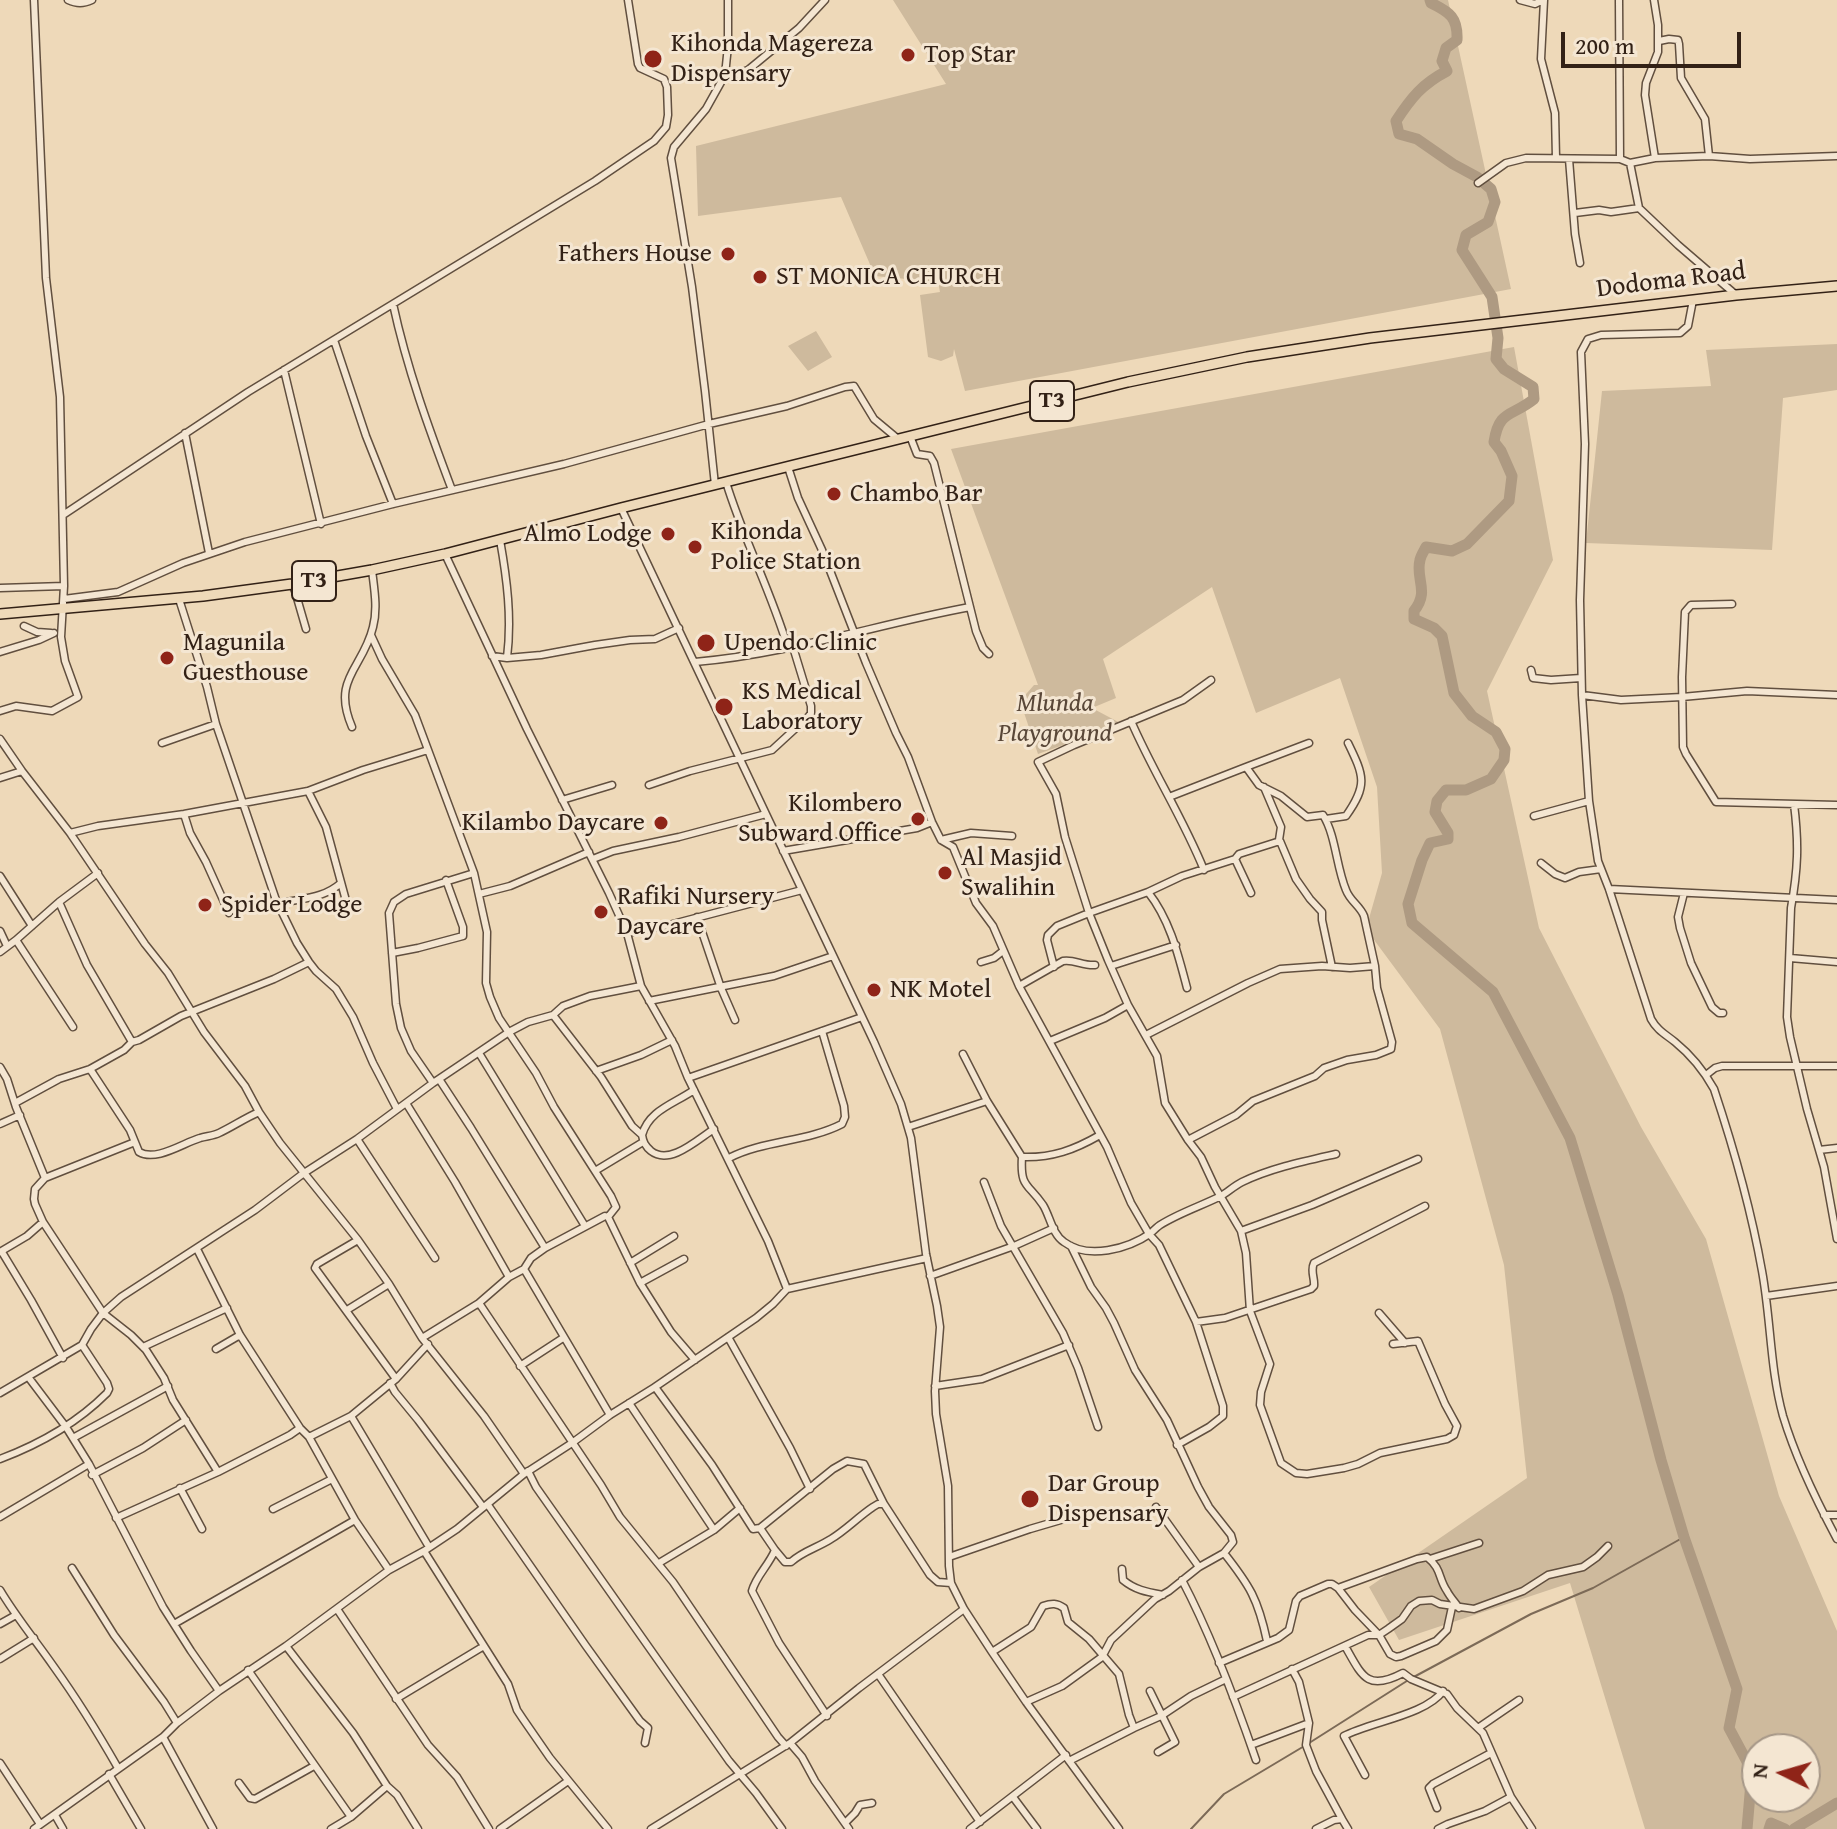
<!DOCTYPE html>
<style>
body{margin:0}
#map{position:relative;width:1837px;height:1829px;overflow:hidden;background:#eed9b9;font-family:"Gentium Book Plus",serif}
canvas{display:block}
.north{position:absolute;left:1741px;top:1733px;width:80px;height:80px;box-sizing:border-box;background:#f4e6d2;border:2px solid #a69787;border-radius:50%;rotate:275deg;font-size:22px;font-weight:700;line-height:32px;text-align:center;color:#322116}
.north::after{content:'';display:block;margin:auto;width:28px;height:36px;background:#8f2418;clip-path:polygon(50% 0,100% 100%,50% 72%,0 100%)}
.scale{position:absolute;left:1561px;top:32px;width:180px;height:36px;box-sizing:border-box;border:4px solid #322116;border-top:0;padding-left:10px;font-size:24px;line-height:28px;white-space:nowrap;color:#322116;-webkit-text-stroke:6px #f4e6d2;paint-order:stroke}
</style>
<div id="map">
<canvas width="1837" height="1829"></canvas>
<div class="north">N</div>
<div class="scale">200 m</div>
</div>
<script>
const g = document.querySelector('canvas').getContext('2d');
g.lineJoin = 'round';
function fillPath(path, color) { g.fillStyle = color; g.fill(path, 'evenodd'); }
function strokePath(path, color, width, dash) { g.strokeStyle = color; g.lineWidth = width; g.lineCap = dash ? 'butt' : 'round'; g.setLineDash(dash || []); g.stroke(path); }
function label(font, color, halo, rows, align = 'center') {
  g.font = font + ' "Gentium Book Plus",serif'; g.lineWidth = 6; g.setLineDash([]); g.textBaseline = 'middle'; g.strokeStyle = halo; g.fillStyle = color; for (const [text, x, y, turn = 0] of rows) {
    g.save(); g.translate(x, y); g.rotate((+turn || 0) * Math.PI / 180); g.textAlign = isNaN(turn) ? turn : align; if (halo) g.strokeText(text, 0, 0); g.fillText(text, 0, 0); g.restore();
  }
}
fillPath(new Path2D(`
 M893,0H1448L1511,289L965,391L954,349L953,356L941,361L928,357L920,295L940,292L938,282L875,276L841,197L698,216L696,146L946,84Z
 M816,331L832,357L808,371L788,346Z
 M1837,344V390L1783,398L1772,550L1586,543L1602,391L1711,386L1706,350Z
 M1514,347L1553,560L1487,691L1539,928L1641,1127L1706,1239L1779,1496L1837,1631V1829H1645L1570,1583L1399,1640L1369,1587L1527,1478L1504,1265L1440,1029L1366,929L1382,873L1377,787L1340,678L1256,713L1212,587L1103,659L1116,698L1092,708L1122,724L1038,754L1020,701L1034,685H1038L951,449ZM1757,1749H1805V1797H1757Z`), '#ceba9d');
strokePath(new Path2D(`
 M1191,1829L1224,1794L1306,1745L1410,1679L1531,1614L1593,1588L1684,1537`), '#7c6a57', 2);
strokePath(new Path2D(`
 M1430,0L1431,3C1450,12 1458,18 1457,40L1446,48L1442,61L1447,71C1422,84 1411,98 1396,121L1399,134L1417,139L1453,164L1477,177L1491,189L1495,202L1488,222L1466,235L1462,250L1492,297L1498,338L1496,359L1504,369L1533,387L1534,399C1512,417 1499,409 1494,442L1501,451L1512,476L1509,501L1467,544L1452,551L1426,547C1424,551 1421,555 1420,560C1415,579 1430,591 1414,611V619L1434,628L1442,636L1454,693L1472,716L1496,732L1505,749L1504,760L1491,779L1466,790H1446L1437,801L1435,812L1448,833V839L1430,843L1422,860L1408,904L1412,923L1493,992L1570,1138L1618,1295L1661,1460L1684,1537L1737,1689L1729,1728L1752,1771L1747,1829
 M1769,1829L1771,1823L1785,1829
 M1794,1829L1837,1803`), '#ae9a82', 11);
const minor = new Path2D(`
 M68,0C77,4 83,4 92,0
 M1520,0L1535,4L1543,0
 M1544,0L1541,59L1555,113L1556,158
 M1619,0L1620,159
 M1654,0L1658,25V52L1646,83L1645,95L1655,158
 M1659,41L1669,39L1678,40L1679,44L1681,78L1705,119L1709,156
 M725,75L738,74L748,70L799,28L825,0
 M1569,159L1575,234L1580,263
 M1630,163L1639,208L1678,245L1736,295
 M1478,183L1506,163L1526,158L1620,159L1630,163L1655,158L1709,156L1750,159L1837,156
 M1575,213L1599,210L1611,212L1639,208
 M1693,300L1688,326L1680,333L1601,335L1588,339L1581,352L1585,444L1580,600L1582,695L1589,801L1598,861L1609,889L1651,1019C1657,1030 1665,1034 1675,1042C1691,1055 1704,1071 1714,1089C1734,1149 1751,1209 1762,1271C1771,1320 1770,1369 1783,1416C1796,1459 1816,1500 1837,1539
 M393,304C407,369 429,429 452,490
 M334,340L366,436L393,504
 M284,370L321,524
 M185,433L209,553
 M910,436L917,454L930,456L934,463L976,631L983,648L989,654
 M788,467L798,498L822,550L866,663L896,733L908,757L932,822L941,840L953,847L976,903L993,926L1019,986L1107,1147L1131,1203L1149,1234L1159,1245L1196,1322L1223,1406V1416L1209,1427L1177,1445
 M726,482C743,538 771,591 788,648
 M715,485L705,391L692,287L671,158L674,147L706,109L725,75L728,46V0
 M621,508L874,1042L901,1104L911,1138L926,1254L937,1306L940,1327L935,1391L936,1414L948,1486L949,1566L951,1583L964,1609L992,1652L1026,1702L1119,1829
 M63,515L248,392L595,181L654,141L666,127L668,115L667,87L664,79L640,68L638,64L628,0
 M500,540C507,579 512,618 507,658
 M445,554L527,729L609,893L627,933L641,986L675,1046L688,1078L768,1241L787,1289
 M292,584L295,591L306,629
 M0,588L64,586
 M64,599L118,592L183,563L245,542L393,504L564,464L709,424L787,406L845,387L854,386L874,419L898,439
 M179,599L207,687L216,724L276,900L297,943L309,962L316,971L336,989L353,1017L373,1063L397,1109
 M1732,604L1691,605L1685,612L1682,677L1683,747L1686,754L1716,802L1837,805
 M24,626L37,632L51,633
 M371,635L382,659L415,715L474,873L487,932L486,983L490,997L499,1018L536,1073L554,1107L611,1196L616,1207L608,1217
 M0,652L39,640L54,633
 M492,656L507,658L541,655L595,645L630,640L655,639L679,628
 M695,662C789,654 878,624 970,607
 M1531,670L1533,678L1551,680L1581,678
 M1211,680L1183,700L1074,745L1038,762L1056,794L1065,837L1089,913L1108,960L1128,1005L1157,1056L1165,1103L1188,1140L1201,1157L1215,1187L1241,1231L1246,1253L1250,1311L1270,1364L1261,1392L1260,1405L1281,1463L1296,1473L1307,1474L1344,1468L1358,1464L1380,1453L1447,1439L1454,1435L1457,1426L1445,1404L1418,1341L1393,1344
 M1582,695L1621,700L1682,697L1747,691L1837,695
 M0,711L16,706L52,711L78,697L65,661L61,637L64,586L60,397L46,278L34,0
 M1131,721C1153,772 1183,818 1204,870
 M352,727C331,678 363,669 373,627C378,608 374,588 372,570
 M0,739L22,771L70,833L145,944L168,973L204,1032L245,1086L259,1112L280,1143L358,1240L389,1284L422,1338L484,1416L524,1474
 M162,743L216,724
 M1246,767L1309,743
 M0,778L22,771
 M649,785L690,771L772,750L809,716L811,713V706L793,647
 M1264,787L1281,827L1279,840
 M308,791L326,827L348,908
 M1169,797L1246,767L1259,785L1281,796L1307,817L1323,815C1336,836 1336,866 1346,890C1350,901 1360,906 1364,916L1375,966
 M562,800L612,785
 M1794,804C1799,844 1798,869 1791,908L1787,1017L1790,1037L1807,1109L1824,1167L1837,1239
 M184,814L190,833L206,862L229,913
 M1534,816L1589,801
 M1326,819L1346,816C1368,785 1364,776 1348,743
 M70,833L98,826L184,814L308,791L363,770L428,750
 M941,840L971,833L1012,836
 M783,851L917,828L932,822
 M593,859L613,851L679,837L766,814
 M1235,859L1251,893
 M1541,863L1555,874L1565,878L1579,872L1601,869
 M0,876L32,926
 M1609,889L1837,900
 M1148,892L1182,876L1235,859L1239,854L1280,841L1296,879L1310,899L1322,912V920L1332,967
 M1684,893L1678,917L1680,928L1691,963L1712,1007L1719,1013H1723
 M479,894L510,886L589,852
 M59,902L87,965L132,1042
 M278,904C301,898 323,899 341,883
 M697,917L721,988L735,1020
 M0,931L7,946
 M627,933L669,925L802,890
 M16,940L73,1027
 M0,952L16,940L59,902L98,873
 M392,953L418,948L463,936V927L446,880
 M1790,958L1837,962
 M981,962L994,958L1003,951
 M1111,966L1176,945
 M1054,967L1047,940L1048,935L1057,926L1089,913L1148,892C1170,920 1178,954 1187,988
 M1019,986L1063,961C1074,959 1083,966 1095,965
 M649,1001L774,976L833,956
 M553,1015L601,1077L632,1126L642,1135C643,1142 645,1146 651,1151C670,1166 698,1139 714,1129
 M1146,1035L1248,983L1280,969L1322,966L1350,968L1375,966L1377,988L1392,1042L1391,1049L1376,1055L1347,1060L1324,1068L1315,1076L1253,1101L1236,1115L1188,1140
 M1050,1041L1105,1018L1128,1005
 M479,1053L585,1226
 M963,1054L987,1101L1022,1157C1052,1158 1074,1150 1100,1135
 M0,1067L7,1079L16,1107L45,1178
 M90,1069L130,1130L139,1152C156,1162 183,1143 200,1138C206,1136 213,1136 219,1133C232,1127 245,1118 259,1112
 M596,1071L641,1055L672,1040
 M1706,1075L1715,1068L1722,1066H1837
 M688,1078L862,1017
 M439,1079L471,1128L545,1248
 M433,1083L411,1051L401,1028L396,1004L389,913L394,902L406,894L474,873
 M15,1103L59,1079L90,1069L124,1050L132,1042L139,1040L181,1016L274,979L309,962
 M406,1103L455,1182L509,1277
 M0,1124L20,1115
 M908,1127L987,1101
 M642,1135C649,1110 674,1104 694,1090
 M357,1139L435,1258
 M135,1142L45,1178L35,1189L34,1199L35,1204L43,1222L103,1313L131,1335L146,1350L164,1378L173,1400L218,1472
 M1819,1150L1837,1148
 M1022,1157C1020,1188 1028,1183 1043,1205C1050,1216 1052,1234 1064,1242C1088,1260 1128,1249 1151,1233C1153,1231 1157,1227 1160,1225C1179,1213 1201,1206 1221,1196C1228,1192 1234,1186 1242,1182C1271,1168 1305,1161 1336,1154
 M729,1158C764,1140 807,1142 842,1124L845,1117L844,1106L822,1031
 M595,1171L643,1142
 M984,1182L1001,1226L1063,1333L1078,1368L1098,1427
 M1241,1231L1312,1205L1418,1159
 M358,1240L317,1264L315,1268L396,1379
 M197,1249L240,1335L300,1428L309,1437L355,1520L389,1570
 M0,1252L27,1236L43,1222
 M2,1252L31,1300L63,1358
 M630,1263L674,1236
 M524,1269L610,1415
 M930,1276L1014,1246L1054,1228
 M640,1283L684,1259
 M1766,1296L1837,1286
 M479,1303L601,1485L620,1517L673,1582L778,1737L786,1746
 M347,1310L389,1284
 M1379,1313L1405,1343
 M1196,1322L1225,1318L1311,1289L1314,1286C1315,1278 1310,1271 1314,1263L1425,1206
 M728,1337L790,1448L810,1489
 M422,1338L479,1303L509,1277L524,1269L531,1258L545,1248L605,1216L608,1217L640,1283L671,1332L695,1360
 M143,1347L227,1308
 M216,1349L240,1335
 M520,1366L563,1338
 M29,1378L66,1427L89,1464L163,1607L191,1651L219,1691
 M390,1383L395,1392L418,1420L483,1507
 M935,1386L982,1379L1069,1345
 M655,1387L712,1465L753,1529L760,1528L833,1469L847,1461L864,1464L884,1504
 M0,1393L82,1345L91,1329L103,1313L121,1297L255,1210L304,1173L357,1139L433,1083L509,1032L528,1022L553,1015L563,1006L590,996L641,986
 M629,1403L714,1530
 M351,1416L429,1547
 M309,1437L351,1416L396,1379L428,1344
 M73,1438L168,1386
 M0,1459C40,1444 77,1423 107,1393L109,1389L107,1383L82,1345
 M528,1471L536,1487L729,1761L756,1793L782,1829
 M92,1475L143,1448L186,1420
 M180,1488L202,1529
 M488,1505L586,1646L640,1721L648,1728L645,1743
 M1156,1507L1199,1567
 M273,1509L332,1479
 M1824,1515H1837
 M0,1517L89,1464
 M116,1518L218,1472L290,1435L300,1428
 M760,1528L775,1550L785,1562H791C803,1551 817,1548 831,1539C846,1530 858,1517 873,1507L878,1504H884L930,1575L938,1582L951,1583
 M775,1550C769,1565 756,1576 752,1591L779,1643L827,1716
 M424,1551L508,1684L517,1710L523,1719L550,1758L608,1829
 M1224,1553C1250,1586 1258,1599 1267,1641
 M949,1557L1030,1529L1064,1519L1071,1515
 M1430,1559L1479,1543
 M659,1563L714,1530L740,1508
 M72,1568L114,1635L164,1702L177,1723
 M1122,1569L1123,1580C1135,1590 1147,1592 1163,1595
 M1182,1580C1212,1637 1235,1699 1256,1760
 M1338,1588L1355,1610L1379,1635L1390,1654L1396,1657L1401,1656L1436,1641L1447,1630L1452,1607
 M0,1590C16,1617 36,1641 54,1667C77,1699 98,1733 118,1768
 M337,1609L428,1745L457,1777L489,1829
 M0,1624L16,1615
 M174,1624L355,1520
 M286,1646L353,1733L387,1786L397,1795L418,1829
 M1345,1646C1362,1676 1367,1692 1403,1673L1411,1679L1447,1694L1457,1708L1483,1733L1511,1797L1532,1829
 M992,1652L1031,1627L1043,1606C1052,1603 1057,1603 1064,1608L1068,1622L1089,1639L1119,1674L1129,1715L1134,1728
 M0,1659L34,1638
 M1219,1663L1278,1638L1289,1630L1296,1601L1300,1596L1328,1584H1332L1338,1588L1417,1559L1427,1557C1442,1569 1438,1578 1447,1591C1450,1597 1455,1602 1459,1608
 M1292,1669L1299,1682L1309,1723L1306,1745L1316,1771L1342,1819
 M248,1670L351,1817
 M878,1674L980,1822
 M1150,1691L1175,1742L1158,1752
 M1233,1697L1368,1635H1379L1388,1629L1402,1619L1411,1606L1419,1601L1432,1600L1440,1604L1474,1609L1523,1591L1548,1575L1583,1567L1597,1557L1608,1546
 M396,1699L484,1646
 M1026,1702L1062,1686L1102,1657L1111,1640L1155,1599L1169,1591L1199,1567L1224,1553L1233,1542L1231,1535L1209,1507L1198,1487L1167,1420L1135,1370L1114,1323L1106,1308L1091,1287L1071,1246
 M1478,1728L1519,1700
 M163,1737L213,1829
 M790,1743L802,1757L815,1781L849,1829
 M1251,1745L1309,1723
 M1069,1761L1134,1728L1161,1716L1191,1696L1226,1679
 M0,1763L40,1824
 M109,1774L141,1829
 M1365,1775L1344,1736C1370,1722 1426,1715 1443,1691
 M239,1783L250,1798L255,1799L314,1766
 M1013,1797L1037,1829
 M1437,1808L1429,1788L1433,1784L1491,1753
 M55,1815L63,1829
 M845,1823L855,1813L860,1805L872,1803
 M34,1829L163,1737L177,1723L219,1691L286,1646L389,1570L424,1551L457,1529L524,1474L572,1443L610,1415L655,1387L756,1318L773,1304L787,1289L927,1258
 M331,1829L351,1817L387,1786
 M500,1829L568,1781
 M651,1829L790,1743L859,1688L964,1609
 M970,1829L1066,1755
 M1316,1829L1334,1820L1342,1819L1348,1829
 M1438,1829L1448,1824L1485,1811L1511,1797`);
const highway = new Path2D(`
 M0,614L203,596L292,584L372,570L445,554L621,508L1128,382L1247,357L1370,338L1736,295L1837,286`);
strokePath(minor, '#614f3f', 9);
strokePath(highway, '#322116', 12);
strokePath(minor, '#f4e6d2', 6);
strokePath(highway, '#eed9b9', 9);
for (const [x, y, r, color] of [
 [908,55,8,"#8f2418"],
 [653,59,10,"#8f2418"],
 [728,254,8,"#8f2418"],
 [760,277,8,"#8f2418"],
 [834,494,8,"#8f2418"],
 [668,534,8,"#8f2418"],
 [695,547,8,"#8f2418"],
 [706,643,10,"#8f2418"],
 [167,658,8,"#8f2418"],
 [724,707,10,"#8f2418"],
 [918,819,8,"#8f2418"],
 [661,823,8,"#8f2418"],
 [945,873,8,"#8f2418"],
 [205,905,8,"#8f2418"],
 [601,912,8,"#8f2418"],
 [874,990,8,"#8f2418"],
 [1030,1499,10,"#8f2418"]
]) { const dot = new Path2D(); dot.arc(x, y, r, 0, 2 * Math.PI); g.fillStyle = color; g.fill(dot); strokePath(dot, '#f4e6d2', 3); }
for (const [x, y, w] of [
 [1052,401,44],
 [314,581,44]
]) { const box = new Path2D(); box.roundRect(x - w / 2, y - 20, w, 40, 6); g.fillStyle = '#f4e6d2'; g.fill(box); strokePath(box, '#322116', 2); }
label('bold 24px', '#322116', null, [
 ["T3",1052,401],
 ["T3",314,581]
]);
label('26px', '#322116', '#f4e6d2', [
 ["Kihonda Magereza",671,44],
 ["Dispensary",671,74],
 ["Top Star",924,55],
 ["Fathers House",712,254,"right"],
 ["ST MONICA CHURCH",776,277],
 ["Chambo Bar",850,494],
 ["Kihonda",711,532],
 ["Police Station",711,562],
 ["Almo Lodge",652,534,"right"],
 ["Magunila",183,643],
 ["Guesthouse",183,673],
 ["Upendo Clinic",724,643],
 ["KS Medical",742,692],
 ["Laboratory",742,722],
 ["Kilombero",902,804,"right"],
 ["Subward Office",902,834,"right"],
 ["Kilambo Daycare",645,823,"right"],
 ["Al Masjid",961,858],
 ["Swalihin",961,888],
 ["Rafiki Nursery",617,897],
 ["Daycare",617,927],
 ["Spider Lodge",221,905],
 ["NK Motel",890,990],
 ["Dar Group",1048,1484],
 ["Dispensary",1048,1514]
], 'left');
label('26px', '#322116', '#f4e6d2', [
 ["Dodoma Road",1671,281,-7]
]);
label('italic 26px', '#594738', '#f4e6d2', [
 ["Mlunda",1055,704],
 ["Playground",1055,734]
]);
</script>
